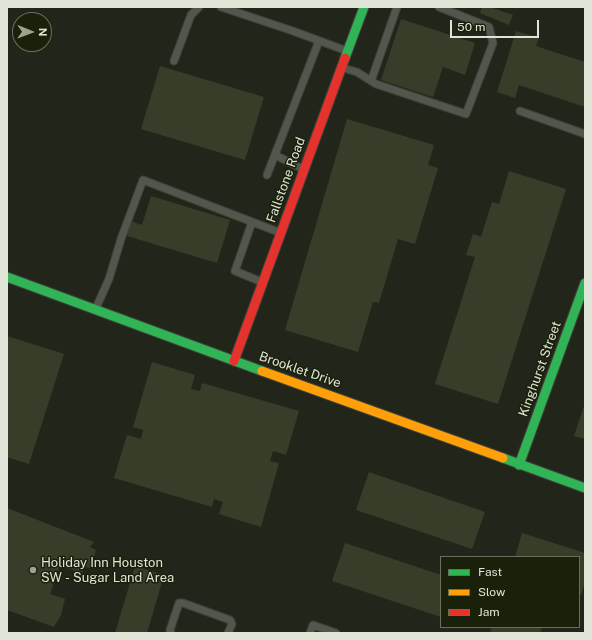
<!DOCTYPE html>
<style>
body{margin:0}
#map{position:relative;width:592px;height:640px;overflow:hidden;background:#22261a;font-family:"Public Sans",sans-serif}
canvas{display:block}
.frame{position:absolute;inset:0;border:8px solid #dfe5d7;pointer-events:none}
.legend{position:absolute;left:440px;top:556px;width:140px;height:72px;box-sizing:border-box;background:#1a210b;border:1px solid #696f5d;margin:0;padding:5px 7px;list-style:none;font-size:12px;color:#dfe5d7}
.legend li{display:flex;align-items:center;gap:8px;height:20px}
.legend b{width:20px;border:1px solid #696f5d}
.north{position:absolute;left:12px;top:12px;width:40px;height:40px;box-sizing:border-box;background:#1a210b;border:1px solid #696f5d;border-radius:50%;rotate:91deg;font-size:11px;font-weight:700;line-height:16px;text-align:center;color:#dfe5d7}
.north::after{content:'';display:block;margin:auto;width:14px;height:18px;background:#9da295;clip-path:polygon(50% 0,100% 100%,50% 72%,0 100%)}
.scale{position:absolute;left:450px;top:20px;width:89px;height:18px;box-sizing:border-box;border:2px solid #dfe5d7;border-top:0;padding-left:5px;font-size:12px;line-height:14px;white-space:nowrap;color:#dfe5d7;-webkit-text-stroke:3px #1a210b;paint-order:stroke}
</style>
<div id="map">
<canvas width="592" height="640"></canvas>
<div class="frame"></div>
<ul class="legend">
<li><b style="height:5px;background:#30b455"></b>Fast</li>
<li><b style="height:5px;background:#ff9f0a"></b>Slow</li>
<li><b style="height:5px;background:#e5322d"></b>Jam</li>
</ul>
<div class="north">N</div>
<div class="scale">50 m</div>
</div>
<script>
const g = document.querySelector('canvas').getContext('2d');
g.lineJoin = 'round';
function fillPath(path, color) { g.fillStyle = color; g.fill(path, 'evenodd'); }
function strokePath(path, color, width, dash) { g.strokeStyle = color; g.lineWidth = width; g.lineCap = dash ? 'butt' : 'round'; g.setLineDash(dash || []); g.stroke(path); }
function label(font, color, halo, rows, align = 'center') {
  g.font = font + ' "Public Sans",sans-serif'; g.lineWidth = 3; g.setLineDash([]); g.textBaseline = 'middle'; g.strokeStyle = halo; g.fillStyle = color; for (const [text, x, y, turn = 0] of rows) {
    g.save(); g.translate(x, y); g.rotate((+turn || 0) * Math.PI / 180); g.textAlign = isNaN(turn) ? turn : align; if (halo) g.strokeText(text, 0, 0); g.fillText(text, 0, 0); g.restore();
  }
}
fillPath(new Path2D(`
 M482,7H490L513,15L509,25L480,13Z
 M401,19L475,43L465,75L443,67L433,97L381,80Z
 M516,31L539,38L536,46L585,62V107L519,85L515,98L497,92Z
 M160,66L264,97L245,160L141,129Z
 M347,119L434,145L428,165L438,168L415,244L398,239L379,303L373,302L358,352L285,330Z
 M509,171L566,189L498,404L435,384L475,257L466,255L473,234L481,237L492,202L499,204Z
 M151,196L230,220L217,263L127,236L131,221L142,225Z
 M7,336L64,354L29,464L7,457Z
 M152,362L195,375L191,389L200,391L202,383L299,411L286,455L273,451L270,461L279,463L261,527L219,514L223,502L214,499L212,507L114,478L127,435L141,439L143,430L133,427Z
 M585,403V439L574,436Z
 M369,472L485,512L472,549L356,510Z
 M7,508L94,542L90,547L96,550L91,568L85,567L82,573L60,566L50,594L65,599L61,615L54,627L7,610Z
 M522,533L585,553V582L581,595L579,594V557H515Z
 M345,543L441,575V617L332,581Z
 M135,566L164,575L147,633H115Z
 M492,627H542L540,633H490Z`), '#383d2a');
const lane = new Path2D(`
 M221,7L293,31L347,51
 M174,61L191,15L199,7
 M343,68L357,72L376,84L466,114L493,43L489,27L439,7
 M371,81L397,7
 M520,111L585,134
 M275,155L303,169
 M267,175L319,41
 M252,222L235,271L262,282
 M96,308L109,279L121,239L143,180L281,233
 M171,633L170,630L179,603H183L230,620L232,624L228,633
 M310,633L313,625L336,633`);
const fast = new Path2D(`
 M345,58L364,7
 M7,277L262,371
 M503,458L585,488
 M519,465L585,283`);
const slow = new Path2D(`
 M262,371L503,458`);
const jam = new Path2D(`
 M234,361L345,58`);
strokePath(lane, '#3d4138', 9);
strokePath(fast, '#3d4138', 11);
strokePath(slow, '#3d4138', 11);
strokePath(jam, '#3d4138', 11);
strokePath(lane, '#53564d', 7);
strokePath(fast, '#30b455', 9);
strokePath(slow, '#ff9f0a', 9);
strokePath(jam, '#e5322d', 9);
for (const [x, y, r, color] of [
 [33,570,4,"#9da295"]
]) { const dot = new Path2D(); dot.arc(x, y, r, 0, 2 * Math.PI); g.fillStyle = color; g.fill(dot); strokePath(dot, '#1a210b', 1.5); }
label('13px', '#dfe5d7', '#1a210b', [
 ["Fallstone Road",286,180,-70],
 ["Kinghurst Street",540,369,-70],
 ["Brooklet Drive",300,370,19]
]);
label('13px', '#dfe5d7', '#1a210b', [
 ["Holiday Inn Houston",41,563],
 ["SW - Sugar Land Area",41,578]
], 'left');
</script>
